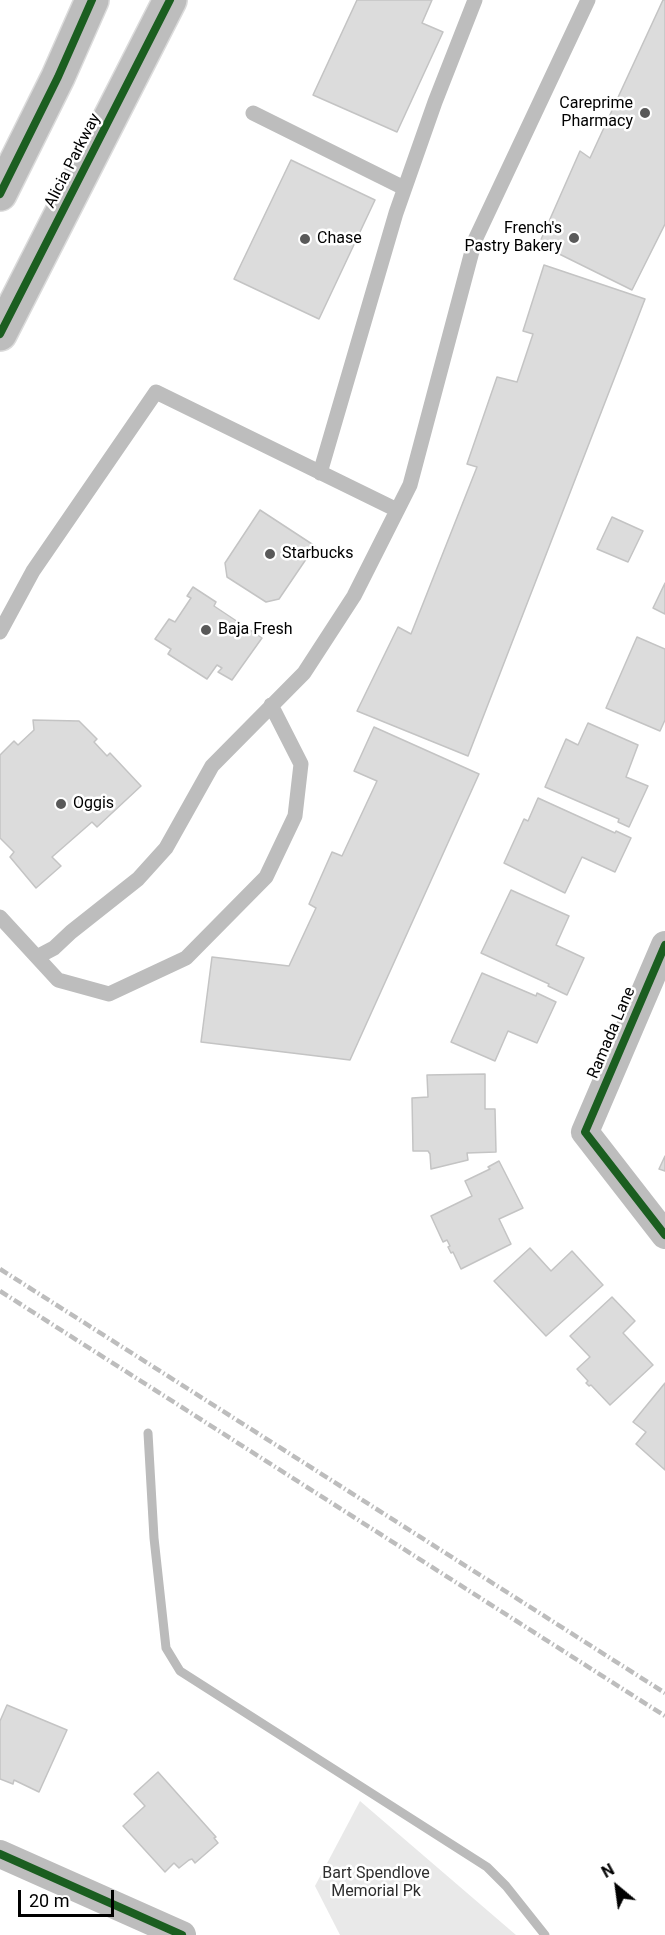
<!DOCTYPE html>
<style>
body{margin:0}
#map{position:relative;width:665px;height:1935px;overflow:hidden;background:#fff;font-family:Roboto,sans-serif}
canvas{display:block}
.north{position:absolute;left:587px;top:1857px;width:60px;height:60px;-webkit-text-stroke:4px #fff;paint-order:stroke;rotate:331deg;font-size:16px;font-weight:700;line-height:24px;text-align:center;color:#000}
.north::after{content:'';display:block;margin:auto;width:21px;height:27px;background:#000;clip-path:polygon(50% 0,100% 100%,50% 72%,0 100%)}
.scale{position:absolute;left:18px;top:1890px;width:96px;height:27px;box-sizing:border-box;border:3px solid #000;border-top:0;padding-left:8px;font-size:18px;line-height:21px;white-space:nowrap;color:#000;-webkit-text-stroke:4px #fff;paint-order:stroke}
</style>
<div id="map">
<canvas width="665" height="1935"></canvas>
<div class="north">N</div>
<div class="scale">20 m</div>
</div>
<script>
const g = document.querySelector('canvas').getContext('2d');
g.lineJoin = 'round';
function fillPath(path, color) { g.fillStyle = color; g.fill(path, 'evenodd'); }
function strokePath(path, color, width, dash) { g.strokeStyle = color; g.lineWidth = width; g.lineCap = dash ? 'butt' : 'round'; g.setLineDash(dash || []); g.stroke(path); }
function label(font, color, halo, rows, align = 'center') {
  g.font = font + ' Roboto,sans-serif'; g.lineWidth = 5; g.setLineDash([]); g.textBaseline = 'middle'; g.strokeStyle = halo; g.fillStyle = color; for (const [text, x, y, turn = 0] of rows) {
    g.save(); g.translate(x, y); g.rotate((+turn || 0) * Math.PI / 180); g.textAlign = isNaN(turn) ? turn : align; if (halo) g.strokeText(text, 0, 0); g.fillText(text, 0, 0); g.restore();
  }
}
fillPath(new Path2D(`
 M360,1801L516,1935H340L315,1886Z`), '#e9e9e9');
strokePath(new Path2D(`
 M148,1433L154,1538L166,1648L180,1671L487,1867L506,1886L545,1935`), '#bbb', 9);
const building = new Path2D(`
 M357,0H432L422,23L443,32L397,132L313,95Z
 M663,0H665V224L632,290L539,244L580,151L590,158Z
 M291,160L375,200L319,319L234,279Z
 M544,265L645,299L468,756L357,711L398,627L411,634L477,467L467,464L497,377L517,382L533,334L523,331Z
 M260,510L315,546L279,599L266,602L227,577L225,563Z
 M612,517L643,531L628,562L597,549Z
 M665,583V614L653,608Z
 M193,587L216,602L214,606L262,638L232,680L218,672L222,668L217,665L207,679L168,654L171,649L155,639L169,619L175,622L191,598L187,596Z
 M637,637L665,649V720L660,731L606,708Z
 M33,720L79,721L97,739L94,742L107,756L110,753L141,786L97,827L92,822L52,857L61,866L36,888L10,857L14,852L0,838V755L14,741L18,745L34,730Z
 M588,723L638,745L626,777L648,786L629,827L618,822L619,819L545,787L566,739L578,745Z
 M374,727L479,774L350,1060L201,1042L212,957L289,966L316,908L309,904L332,852L342,856L377,781L354,771Z
 M538,798L615,833L616,831L631,838L615,872L582,857L565,893L504,863L524,819L528,821Z
 M511,890L569,916L556,945L584,958L567,995L548,986L549,984L481,953Z
 M482,973L536,996L537,993L556,1002L537,1043L508,1031L495,1061L451,1042Z
 M485,1074V1109H495L496,1152L467,1153L468,1160L431,1169L430,1154L428,1151H413L412,1098L428,1097L427,1075Z
 M665,1156V1171L659,1169Z
 M499,1161L523,1208L499,1219L511,1244L461,1269L453,1252L451,1253L448,1247L450,1246L447,1240L443,1242L431,1216L472,1196L465,1181L490,1169L488,1167Z
 M530,1248L551,1271L572,1251L603,1285L546,1336L494,1281Z
 M612,1297L635,1321L623,1333L653,1365L610,1405L591,1385L589,1386L586,1383L588,1381L577,1369L590,1357L570,1336Z
 M665,1383V1470L636,1444L646,1432L633,1422Z
 M7,1705L67,1730L39,1792L14,1780L13,1784L0,1779V1721Z
 M158,1772L216,1837L214,1838L218,1843L195,1863L192,1859L189,1860L179,1868L174,1863L165,1872L123,1826L145,1806L134,1794Z`);
fillPath(building, '#dcdcdc');
strokePath(building, '#c4c4c4', 1.5);
const primary = new Path2D(`
 M0,194L58,77L92,0
 M0,334L170,0`);
strokePath(primary, '#dbdbdb', 36);
strokePath(new Path2D(`
 M253,113L404,188
 M320,473L396,213L435,102L475,0
 M0,632L33,571L156,392L397,510
 M0,917L58,980L109,994L186,958L266,877L295,816L301,764L271,705
 M37,957L54,948L71,932L138,879L166,848L212,766L304,673L354,596L410,485L475,240L588,0`), '#bdbdbd', 15);
strokePath(new Path2D(`
 M665,945L585,1132L665,1235
 M0,1854L182,1935`), '#bdbdbd', 28);
strokePath(primary, '#bdbdbd', 33);
strokePath(new Path2D(`
 M0,1269L665,1693
 M0,1291L665,1716`), '#bdbdbd', 4.5, [9, 3, 1.5, 3]);
strokePath(new Path2D(`
 M0,194L58,77L92,0
 M0,334L170,0
 M665,945L585,1132L665,1235
 M0,1854L182,1935`), '#1b5e20', 8);
for (const [x, y, r, color] of [
 [645,113,6,"#595959"],
 [574,238,6,"#595959"],
 [305,239,6,"#595959"],
 [270,554,6,"#595959"],
 [206,630,6,"#595959"],
 [61,804,6,"#595959"]
]) { const dot = new Path2D(); dot.arc(x, y, r, 0, 2 * Math.PI); g.fillStyle = color; g.fill(dot); strokePath(dot, '#fff', 2); }
label('16px', '#000', '#fff', [
 ["Careprime",633,104,"right"],
 ["Pharmacy",633,122,"right"],
 ["French's",562,229,"right"],
 ["Pastry Bakery",562,247,"right"],
 ["Chase",317,239],
 ["Starbucks",282,554],
 ["Baja Fresh",218,630],
 ["Oggis",73,804]
], 'left');
label('16px', '#000', '#fff', [
 ["Alicia Parkway",73,161,-63],
 ["Ramada Lane",612,1033,-67]
]);
label('16px', '#2e2e2e', '#fff', [
 ["Bart Spendlove",376,1874],
 ["Memorial Pk",376,1892]
]);
</script>
